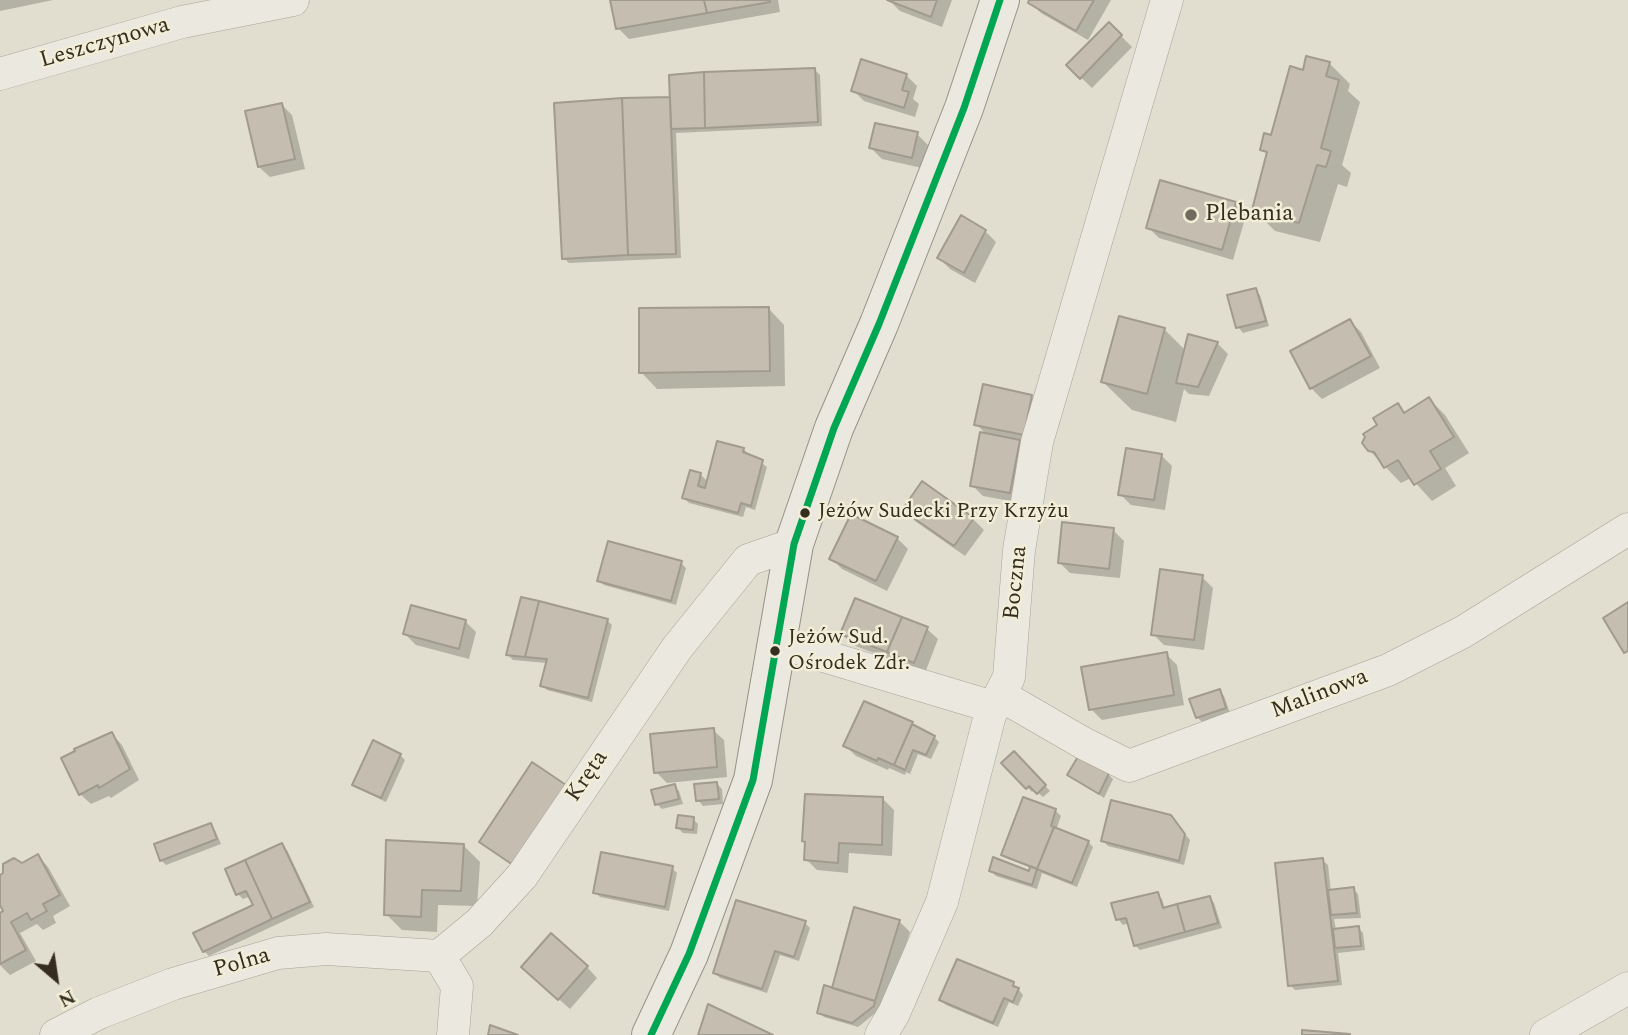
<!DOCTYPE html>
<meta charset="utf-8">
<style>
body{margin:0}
#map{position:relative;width:1628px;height:1035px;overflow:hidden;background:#e1decf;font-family:Spectral,serif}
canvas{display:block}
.north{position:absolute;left:21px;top:944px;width:70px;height:70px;-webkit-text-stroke:5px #f1edd6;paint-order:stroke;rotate:151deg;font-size:19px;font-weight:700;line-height:28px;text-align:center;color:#352d20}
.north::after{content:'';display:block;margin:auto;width:24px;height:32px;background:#352d20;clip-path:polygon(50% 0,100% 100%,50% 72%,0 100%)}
</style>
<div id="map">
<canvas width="1628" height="1035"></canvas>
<div class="north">N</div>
</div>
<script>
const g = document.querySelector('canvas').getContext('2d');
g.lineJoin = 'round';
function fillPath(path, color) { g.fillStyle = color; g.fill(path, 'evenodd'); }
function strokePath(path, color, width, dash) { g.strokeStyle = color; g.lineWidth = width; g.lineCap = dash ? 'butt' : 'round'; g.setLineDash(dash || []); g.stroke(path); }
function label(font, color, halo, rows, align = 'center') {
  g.font = font + ' Spectral,serif'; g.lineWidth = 5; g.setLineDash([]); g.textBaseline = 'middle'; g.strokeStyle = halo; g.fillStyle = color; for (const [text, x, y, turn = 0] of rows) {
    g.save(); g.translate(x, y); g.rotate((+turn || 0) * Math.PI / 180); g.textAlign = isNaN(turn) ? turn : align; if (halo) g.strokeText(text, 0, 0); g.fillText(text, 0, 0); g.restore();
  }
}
fillPath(new Path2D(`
 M0,0H53L0,11Z
 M612,0H778L780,12L629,39L618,28Z
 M889,0H952L942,27L900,11Z
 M1031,0H1111L1088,40L1041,13L1030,3Z
 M1109,24L1132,47L1092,88L1068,65Z
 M1329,63L1350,84L1348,91L1360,102L1342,165L1351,173L1347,187L1338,184L1320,242L1275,231L1254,210L1268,155L1262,149L1272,138L1304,72Z
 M815,70L820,75L822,126L676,133L681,258L569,263L564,258L672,98Z
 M906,75L917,86L913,99L919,104L915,117L864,101L853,90Z
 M282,105L292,115L305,169L270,177L259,167Z
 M917,134L928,145L922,168L882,159L871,148Z
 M1235,204L1246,215L1233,260L1159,238L1148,227Z
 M985,231L996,242L975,283L950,269L939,258Z
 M1255,290L1260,295L1269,326L1243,333L1238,327Z
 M768,308L784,325L785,386L657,389L641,372Z
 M1350,321L1361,332L1380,368L1322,399L1311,388Z
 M1164,329L1186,351L1217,343L1228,354L1209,396L1189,394L1184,389L1176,422L1132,410L1103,382Z
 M1031,396L1042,407L1034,445L1020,442L1030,452L1021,503L983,496L972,485L987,435L976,424Z
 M1429,399L1445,415L1469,453L1445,468L1456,486L1432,501L1411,478L1401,483L1369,450L1380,425L1397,405L1406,413Z
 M719,443L744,450L767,467L755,510L746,507L743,517L689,503L684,498L700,474L708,482Z
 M1161,455L1172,466L1165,510L1131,505L1120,494Z
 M904,510L973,519L984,530L965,556L915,521Z
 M1113,530L1124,541L1120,578L1070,573L1059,562Z
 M897,538L908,549L887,591L842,569L831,558Z
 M681,563L686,568L676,605L604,585L599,580Z
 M1202,577L1213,588L1204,650L1164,645L1153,634Z
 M607,620L612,625L592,702L547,690L542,685L547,663L513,660L508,655Z
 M465,621L476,632L469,659L416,645L405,634Z
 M927,629L938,639L925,673L853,645L842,634Z
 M1166,654L1177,665L1184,705L1102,720L1091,709Z
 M1219,691L1224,696L1230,713L1202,722L1197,717Z
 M713,730L724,740L727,777L667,783L656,772Z
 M112,734L122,745L139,780L111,798L109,796L91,804L80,794Z
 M934,737L939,742L931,759L918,754L910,774L906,772L905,775L889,768L888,770L856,756L845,745Z
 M1014,753L1050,791L1043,797L1035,790L1032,792L1003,763Z
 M400,755L405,760L386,802L359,789L354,784Z
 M1069,774H1108L1113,779L1104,798Z
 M717,784L722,789L723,804L703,806L698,800Z
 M674,786L679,791L683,804L662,809L657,804Z
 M883,799L894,810L892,856L849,853L848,873L817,870L806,859Z
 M1024,799L1056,811L1061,816L1056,830L1088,842L1093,847L1077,887L1042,873L1037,889L996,876L991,871L1030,873L1032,868L1008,859L1003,854Z
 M693,819L698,824L697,834L683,833L678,828Z
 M1175,822L1190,840L1184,865L1108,846L1103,841Z
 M210,825L215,830L221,844L166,865L161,860Z
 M282,845L287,850L314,907L209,956L204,951L256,906L251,896L243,899L238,894Z
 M464,846L480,862L477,906L438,905L437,932L402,930L386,914Z
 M38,856L48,867L70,906L53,916L56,923L43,930L37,924L20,933L36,961L10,975L0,965V915L6,912L0,901V877Z
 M1322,860L1328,865L1331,892L1353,889L1358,894L1361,918L1334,919L1336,930L1358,928L1363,933L1365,950L1338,953L1342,985L1295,990L1290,985Z
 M672,868L677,873L669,911L600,897L595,892Z
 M1157,894L1162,899L1165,909L1209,897L1214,903L1222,928L1140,950L1135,945L1129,923L1123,925L1118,919Z
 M899,921L910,932L885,1011H878L858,1027L824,1017L819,1012L833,990Z
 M805,923L810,928L799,961L780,955L767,993L720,978L715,973Z
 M587,967L597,978L570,1009L534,977Z
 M1013,983L1023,995L1018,1006L1009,1002L998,1027L946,1005L941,1000Z`), '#0003');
const building = new Path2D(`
 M610,0H704L707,13L616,29Z
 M704,0H770V2L707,13Z
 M887,0H937L931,17Z
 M1029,0H1094L1076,31L1028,3Z
 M1109,22L1122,35L1080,79L1066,65Z
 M1306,56L1330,62L1326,76L1339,80L1321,148L1331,151L1326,167L1317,165L1299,223L1252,210L1267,152L1260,150L1264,133L1271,135L1290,66L1303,70Z
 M861,59L907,74L902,90L909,92L904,108L851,91Z
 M815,68L818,122L705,128L704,72Z
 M704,72L705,128L671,129L669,75Z
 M670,97L676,254L628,255L622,98Z
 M622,98L628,255L562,259L554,103Z
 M282,103L295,159L258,167L245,111Z
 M875,123L918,132L912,158L869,148Z
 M1160,180L1236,202L1222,250L1146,228Z
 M961,215L986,230L964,273L937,258Z
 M1256,288L1266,321L1236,328L1227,295Z
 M769,307L770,371L639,373V308Z
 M1119,316L1165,328L1147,394L1101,382Z
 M1350,319L1371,356L1310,389L1290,351Z
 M1188,334L1218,342L1198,387L1176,383Z
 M983,384L1032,395L1024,435L974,425Z
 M1429,397L1454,437L1430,451L1441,469L1414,485L1398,460L1384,468L1374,452L1368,451L1362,443L1365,437L1363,434L1377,425L1373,418L1398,403L1404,413Z
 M980,432L1020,440L1010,493L970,486Z
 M717,441L744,448L743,452L763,460L751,506L741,503L738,513L682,498L690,470L701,473L698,486L705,488Z
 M1126,448L1162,454L1154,500L1118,495Z
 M922,481L974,518L954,546L902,510Z
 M851,514L898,537L876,581L829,559Z
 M1062,522L1114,528L1109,569L1058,563Z
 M608,541L682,561L671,601L597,581Z
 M1160,569L1203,575L1194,640L1151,635Z
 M521,597L539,601L525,657L506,655Z
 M855,598L902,617L887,652L840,634Z
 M539,601L608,619L588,698L540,686L547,659L525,657Z
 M1628,602V651L1624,653L1603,618Z
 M411,605L466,620L459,649L403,634Z
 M902,617L928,627L914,663L887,652Z
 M1167,652L1174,695L1089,710L1081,667Z
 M1220,689L1226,708L1196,718L1189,699Z
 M864,701L913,722L894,765L878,758L877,761L843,746Z
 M912,724L935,736L926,755L913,750L905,770L894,765Z
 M714,728L717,767L654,773L650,734Z
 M112,732L130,769L99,788L98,785L79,795L61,758L75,751L74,749Z
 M373,740L401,754L381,798L352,785Z
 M1014,751L1046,785L1037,794L1029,786L1026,789L1001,763Z
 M1079,755L1109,773L1099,794L1067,775Z
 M532,762L569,787L516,867L479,842Z
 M717,782L719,799L696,801L694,784Z
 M675,784L679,799L655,805L651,790Z
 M805,794L883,797L882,845L839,843L838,863L804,860L805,842L802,841Z
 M1023,797L1056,809L1051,826L1054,827L1037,869L1001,855Z
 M1111,800L1171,815L1185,834L1179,861L1101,841Z
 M678,815L694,817L693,830L676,828Z
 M211,823L217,839L160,861L154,844Z
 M1054,827L1089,841L1072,883L1037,869Z
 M386,840L464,844L461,891L422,890L421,917L384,915Z
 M282,843L310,902L272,919L245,860Z
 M601,852L673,866L665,907L593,893Z
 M38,854L60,895L43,904L47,911L31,920L27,913L11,922L26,950L0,964V913L3,911L0,905V875L3,873V864L14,858L22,863Z
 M993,857L1029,871L1030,866L1037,869L1032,885L989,871Z
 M1323,858L1338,981L1288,986L1275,863Z
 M245,860L272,919L203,952L193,933L253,905L246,891L236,895L225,869Z
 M1354,887L1357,913L1331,915L1328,890Z
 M1158,892L1163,908L1177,904L1185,932L1134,946L1126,918L1116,920L1111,903Z
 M1210,896L1218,923L1185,932L1177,904Z
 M736,900L806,921L794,957L775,951L762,989L713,973Z
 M854,907L900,920L875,1001L832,988Z
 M1359,926L1361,946L1335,948L1333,929Z
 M551,933L588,966L558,1000L521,967Z
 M957,959L1014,982L1013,986L1019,988L1013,1002L1004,998L993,1023L939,1000Z
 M824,985L875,1001L874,1006L852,1023L817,1013Z
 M708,1004L773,1035H698Z
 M490,1025L518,1035H488Z
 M1302,1030L1350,1034V1035H1302Z`);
fillPath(building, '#c5beb0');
strokePath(building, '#a19a8e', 2);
const street = new Path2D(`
 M0,74L182,22L293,0
 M777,642L993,707
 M1000,695L1083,743L1129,766L1388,670L1463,632L1628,529
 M439,956L479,923L522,876L677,648L748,560L794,544
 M439,956L457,986L453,1035
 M56,1035L99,1013L173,984L278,953L326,949L439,956
 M881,1035L894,1013L942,902L990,715L1009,677L1019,550L1037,442L1167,0
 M1546,1035L1628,988`);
const secondary = new Path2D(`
 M651,1035L689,954L753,780L794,544L834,428L879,324L964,108L1000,0`);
strokePath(street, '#a7a398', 33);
strokePath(secondary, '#969288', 40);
strokePath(street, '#eae8df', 32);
strokePath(secondary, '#eae8df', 38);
strokePath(new Path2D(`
 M651,1035L689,954L753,780L794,544L834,428L879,324L964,108L1000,0`), '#00a651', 7);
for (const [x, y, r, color] of [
 [1191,215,7,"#716b5d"],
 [805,513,6,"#352d20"],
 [775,651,6,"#352d20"]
]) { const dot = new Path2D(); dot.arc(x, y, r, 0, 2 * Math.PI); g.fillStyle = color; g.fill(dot); strokePath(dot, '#f1edd6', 2.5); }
label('21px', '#352d20', '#f1edd6', [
 ["Jeżów Sudecki Przy Krzyżu",818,513],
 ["Jeżów Sud.",788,639],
 ["Ośrodek Zdr.",788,665]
], 'left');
label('23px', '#352d20', '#f1edd6', [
 ["Leszczynowa",105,44,-16],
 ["Boczna",1017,583,-84],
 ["Malinowa",1320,695,-21],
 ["Kręta",588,777,-56],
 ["Polna",242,964,-16]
]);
label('23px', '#352d20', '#f1edd6', [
 ["Plebania",1205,215]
], 'left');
</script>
